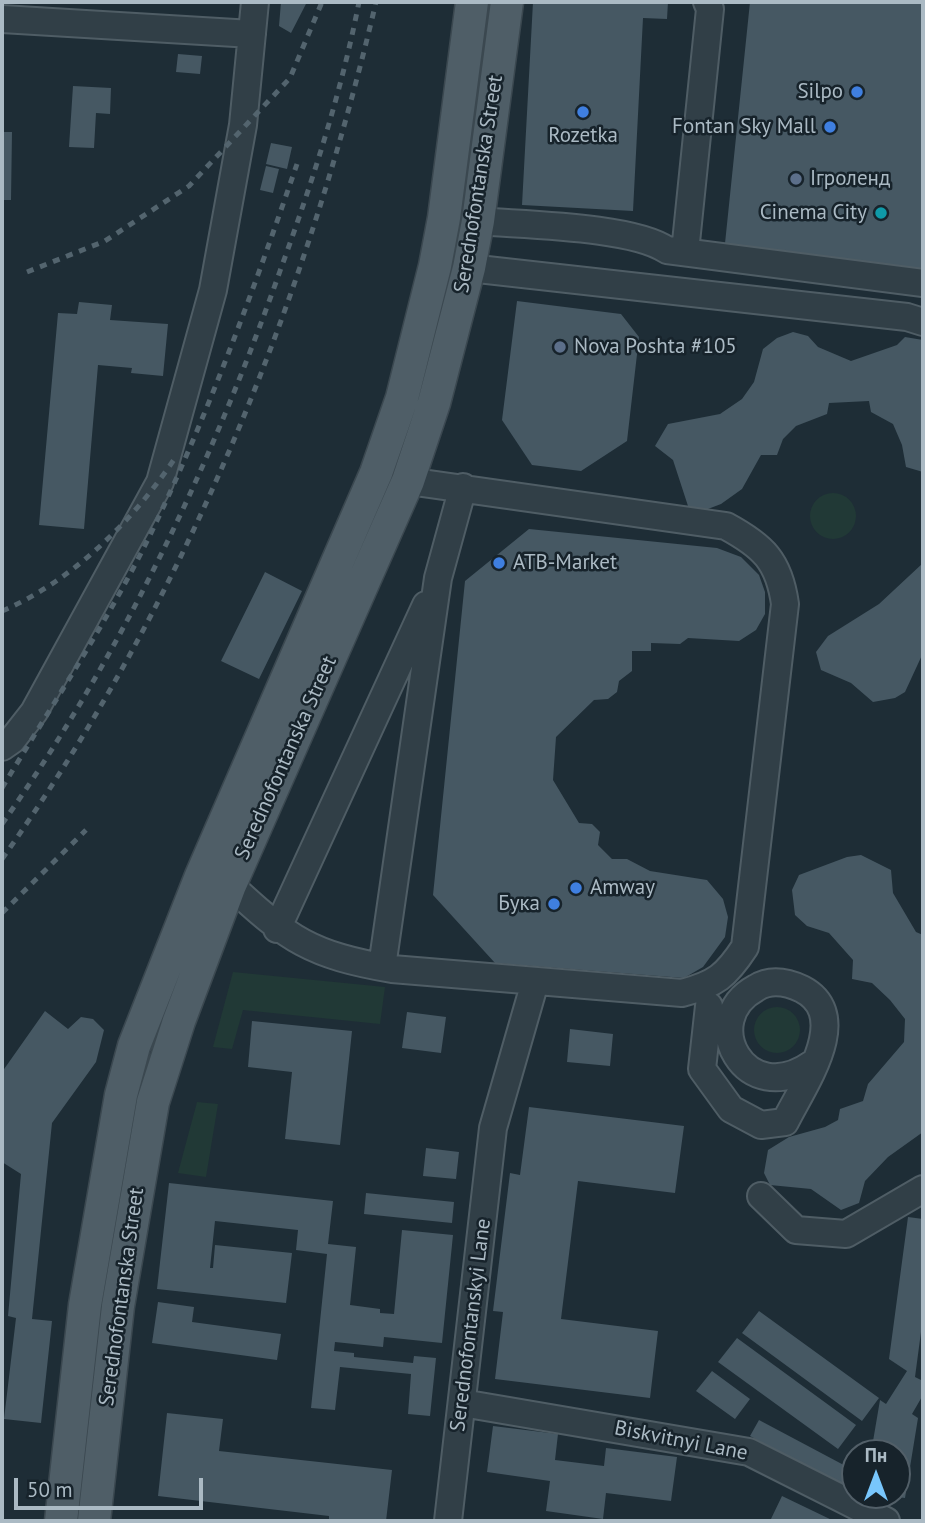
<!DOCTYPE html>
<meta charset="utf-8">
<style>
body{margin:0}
#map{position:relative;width:925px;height:1523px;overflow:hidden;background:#1e2d36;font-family:"PT Sans",sans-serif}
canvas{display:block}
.frame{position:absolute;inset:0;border:4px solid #abbac4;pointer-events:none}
.north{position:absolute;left:841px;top:1439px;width:70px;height:70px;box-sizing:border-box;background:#17232b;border:2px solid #525f68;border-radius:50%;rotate:0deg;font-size:19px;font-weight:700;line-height:28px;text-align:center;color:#abbac4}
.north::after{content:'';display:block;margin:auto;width:24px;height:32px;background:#78c6fc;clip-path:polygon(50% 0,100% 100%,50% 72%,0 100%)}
.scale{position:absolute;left:14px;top:1478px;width:189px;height:32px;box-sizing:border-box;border:4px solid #abbac4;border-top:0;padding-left:9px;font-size:21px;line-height:24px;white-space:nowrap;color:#abbac4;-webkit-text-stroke:5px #17232b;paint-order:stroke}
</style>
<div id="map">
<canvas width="925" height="1523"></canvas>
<div class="frame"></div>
<div class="north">Пн</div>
<div class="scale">50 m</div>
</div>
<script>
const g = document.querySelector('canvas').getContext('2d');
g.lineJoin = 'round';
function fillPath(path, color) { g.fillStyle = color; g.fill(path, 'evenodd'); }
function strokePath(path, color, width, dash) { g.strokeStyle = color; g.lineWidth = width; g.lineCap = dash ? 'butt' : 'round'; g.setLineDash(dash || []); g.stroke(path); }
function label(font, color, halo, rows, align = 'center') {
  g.font = font + ' "PT Sans",sans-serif'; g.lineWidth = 5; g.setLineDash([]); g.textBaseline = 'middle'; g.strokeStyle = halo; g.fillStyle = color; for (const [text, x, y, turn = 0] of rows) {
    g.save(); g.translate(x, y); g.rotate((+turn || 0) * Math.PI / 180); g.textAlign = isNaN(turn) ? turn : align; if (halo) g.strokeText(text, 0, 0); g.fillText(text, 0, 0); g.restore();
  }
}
fillPath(new Path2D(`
 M810 516a23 23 0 1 1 46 0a23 23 0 1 1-46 0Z
 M233,972L385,987L380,1024L243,1010L232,1049L213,1047Z
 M754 1030a23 23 0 1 1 46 0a23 23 0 1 1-46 0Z
 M197,1102L218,1104L206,1177L178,1173Z`), '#213936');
fillPath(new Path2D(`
 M281,2H307L291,33L279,26Z
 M533,2H668L667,19L643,18L633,211L522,205Z
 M750,2H923V275L724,253Z
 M178,54L202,56L200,74L176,72Z
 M73,86L111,88L110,114L96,113L94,148L69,147Z
 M2,132H12L11,200H2Z
 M271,143L292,147L287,169L266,164Z
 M266,166L279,169L273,193L260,190Z
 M517,301L621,314L639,337L627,441L581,471L532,465L502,420Z
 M79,302L112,305L110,320L168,324L163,376L131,373L132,368L98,365L84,529L39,525L58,313L77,314Z
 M793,332L808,336L818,347L851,361L897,345L905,337L923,340V472L906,467L902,445L893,424L871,412L869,401L829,403L827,414L796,426L783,439L777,455H761L742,489L721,504L700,512L688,506L673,460L655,446L668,424L720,414L742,399L754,382L763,349L777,338Z
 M529,529L717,548L741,557L759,575L765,592V614L756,630L739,641L688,638L680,644L651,643V651H632V671L619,681L617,692L608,699L594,700L556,737L553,780L579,823L592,824L600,832L598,845L612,859H627L650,871L707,880L723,899L728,917L725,937L703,967L684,978L495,963L433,895L465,581Z
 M923,563V653L905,692L895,698L873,702L851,683L821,670L816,652L828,636L879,604Z
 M265,572L302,591L259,679L221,661Z
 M861,855L891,870L893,893L916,932L923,935V1132L888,1157L865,1181L859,1203L841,1210L811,1189L770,1185L764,1173L768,1150L789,1137L825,1127L838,1120L840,1109L863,1101L868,1084L904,1042L905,1019L890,1000L872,983L852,979L853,960L829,933L807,926L795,915L792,890L799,875L847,857Z
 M45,1011L68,1029L81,1017L93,1019L104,1030L96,1062L52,1123L32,1319L52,1321L41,1423L4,1419L16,1318L8,1316L21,1174L2,1162V1072Z
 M407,1012L446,1017L441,1053L402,1048Z
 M252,1021L352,1031L340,1145L285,1139L292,1072L248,1067Z
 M570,1029L613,1034L610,1066L567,1062Z
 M529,1107L684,1126L675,1193L578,1181L561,1319L658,1331L650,1398L495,1379L503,1312L493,1311L510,1173L520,1175Z
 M426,1148L459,1152L456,1179L423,1176Z
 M169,1183L333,1201L328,1244L356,1247L350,1305L380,1309V1313L394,1314L402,1230L453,1235L442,1343L384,1337L383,1347L335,1342L334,1351L354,1353V1357L413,1363L414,1356L436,1358L430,1416L408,1414L411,1374L340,1367L335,1410L311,1408L327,1254L296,1250L298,1230L215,1221L210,1268H213L215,1245L292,1253L286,1303L157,1289Z
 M366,1193L454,1202L452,1223L364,1214Z
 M908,1217L923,1219V1317L915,1377L923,1381V1395L912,1414L918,1418L905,1498L897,1497V1453H871L880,1400L886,1404L907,1371L889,1359Z
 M158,1302L194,1307L192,1322L281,1334L277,1360L152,1343Z
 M759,1311L879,1398L862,1421L742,1333Z
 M737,1338L856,1425L838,1449L718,1362Z
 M712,1371L750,1399L735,1419L696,1391Z
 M167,1413L223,1419L219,1451L392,1470L386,1521H329V1516L158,1496Z
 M759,1420L855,1471L853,1491L750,1436Z
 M493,1426L558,1434L555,1460L604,1466L606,1448L677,1457L671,1501L606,1493L603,1519L546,1511L550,1481L487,1472Z
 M782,1496L834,1521H770Z`), '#465863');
const minor = new Path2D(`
 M2,19L252,34
 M478,221C524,225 632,226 667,250L923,283
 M685,252L710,9L707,2
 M469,268L907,317L923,322
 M2,747L12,740L34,712L160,482L213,290L243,125L255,2
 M230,885C289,940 311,955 392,969L682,993C716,984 726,976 745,947L785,604C779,561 763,546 726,526L408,481
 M277,929L426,605
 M382,967L438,578L463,487
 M709,1006L702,1069L731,1109L761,1125L785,1122C802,1087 854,1016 802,989C787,982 770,979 756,988C697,1020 745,1111 812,1064
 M761,1196L796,1230L846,1234L923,1189
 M462,1403L749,1452L886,1521
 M448,1521L493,1128L535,982`);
const major = new Path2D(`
 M61,1521L85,1305L121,1095L134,1046L201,876L376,473L402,398L435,266L444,218L472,2
 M94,1521L118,1306L153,1102L179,1021L230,885L408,481L434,403L469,268L478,221L507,2`);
strokePath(minor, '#4f5d65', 30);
strokePath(major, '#3b4850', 35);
strokePath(minor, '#313f47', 26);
strokePath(major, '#4f5e67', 32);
strokePath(new Path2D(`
 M27,272L105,241L189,186L290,78L322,2
 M2,611C73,581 135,519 177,455
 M2,788C53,703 109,620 152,531C209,412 254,289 297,164
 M2,824C121,655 211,466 280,271C312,183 341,94 359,2
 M2,859C183,604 305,305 376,2
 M2,913L86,830`), '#53646e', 5, [7, 7]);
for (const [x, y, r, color] of [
 [857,92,7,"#3f7fe0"],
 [583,112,7,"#3f7fe0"],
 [830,127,7,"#3f7fe0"],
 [796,179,7,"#5c6f8a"],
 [881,213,7,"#0f9aa8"],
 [560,347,7,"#5c6f8a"],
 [499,563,7,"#3f7fe0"],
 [576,888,7,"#3f7fe0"],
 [554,904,7,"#3f7fe0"]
]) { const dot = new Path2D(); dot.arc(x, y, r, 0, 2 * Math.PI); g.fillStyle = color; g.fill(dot); strokePath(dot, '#17232b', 2.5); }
label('21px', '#abbac4', '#17232b', [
 ["Silpo",843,92],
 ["Fontan Sky Mall",816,127],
 ["Rozetka",583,136,"center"],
 ["Ігроленд",810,179,"left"],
 ["Cinema City",867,213],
 ["Nova Poshta #105",574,347,"left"],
 ["ATB-Market",513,563,"left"],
 ["Amway",590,888,"left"],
 ["Бука",540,904]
], 'right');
label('21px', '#abbac4', '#17232b', [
 ["Serednofontanska Street",479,184,-81],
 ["Serednofontanska Street",286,758,-66],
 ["Serednofontanska Street",122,1297,-82],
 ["Serednofontanskyi Lane",471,1325,-83],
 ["Biskvitnyi Lane",681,1441,11]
]);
</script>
